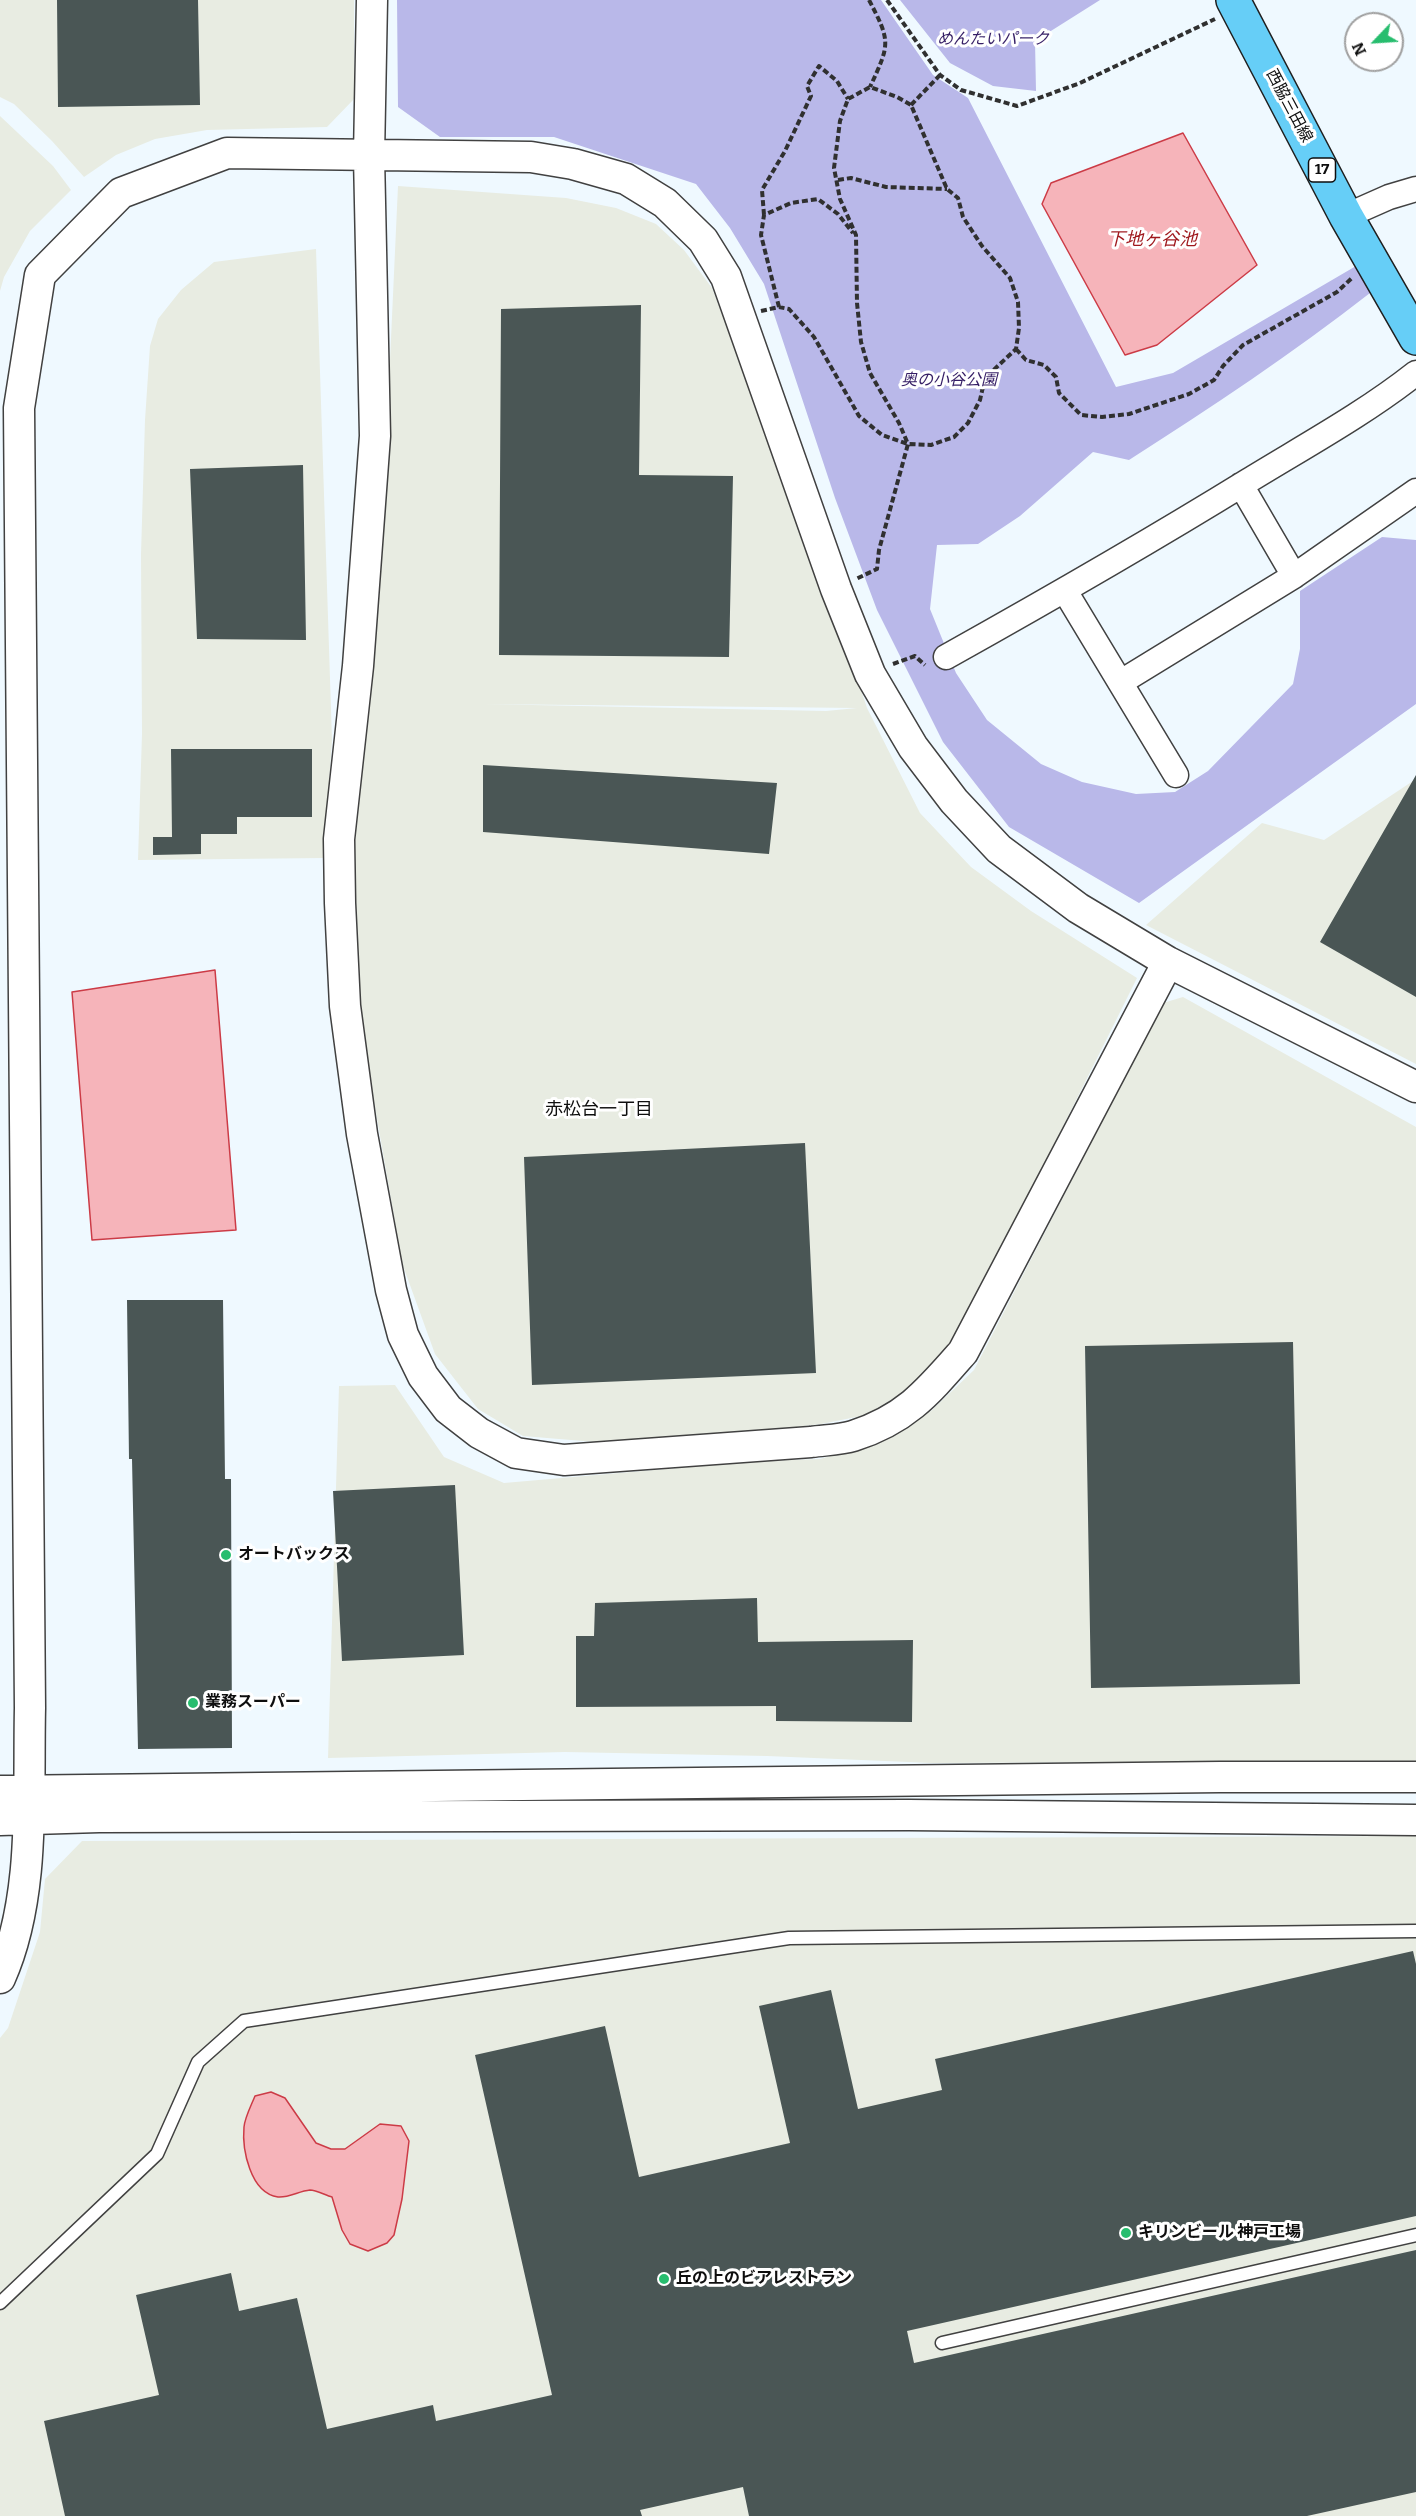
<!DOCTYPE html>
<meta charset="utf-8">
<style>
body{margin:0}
#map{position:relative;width:1416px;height:2516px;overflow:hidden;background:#eff9ff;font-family:Bitter,serif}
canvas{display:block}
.north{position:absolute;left:1344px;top:12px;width:60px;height:60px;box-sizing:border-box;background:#fff;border:2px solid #9f9f9f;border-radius:50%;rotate:245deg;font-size:16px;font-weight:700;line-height:24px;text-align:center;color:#0e0e0e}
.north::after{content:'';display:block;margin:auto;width:21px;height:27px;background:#27bd6e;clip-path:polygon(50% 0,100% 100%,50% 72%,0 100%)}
</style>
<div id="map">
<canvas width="1416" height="2516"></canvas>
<div class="north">N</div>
</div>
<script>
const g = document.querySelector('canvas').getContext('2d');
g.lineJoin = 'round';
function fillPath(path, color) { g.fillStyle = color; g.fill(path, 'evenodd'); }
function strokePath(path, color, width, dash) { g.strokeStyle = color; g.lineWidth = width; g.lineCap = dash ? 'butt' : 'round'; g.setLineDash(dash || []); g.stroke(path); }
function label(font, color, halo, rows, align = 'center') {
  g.font = font + ' Bitter,"Noto Sans JP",serif'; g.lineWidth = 6; g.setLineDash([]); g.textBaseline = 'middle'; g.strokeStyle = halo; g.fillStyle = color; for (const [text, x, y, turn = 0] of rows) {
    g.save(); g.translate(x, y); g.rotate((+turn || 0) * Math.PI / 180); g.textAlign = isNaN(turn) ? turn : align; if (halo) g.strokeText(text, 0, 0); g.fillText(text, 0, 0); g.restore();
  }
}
fillPath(new Path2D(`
 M0,0H354V99L327,127L207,130L155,139L116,155L84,177L52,141L14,104L0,97Z
 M0,116L53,166L71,190L30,231L4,277L0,291Z
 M398,186L566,198L616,208L656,224L684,250L712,288L825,581L867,708L920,813L971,867L1031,911L1137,978L965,1323L938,1363L908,1390L866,1415L821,1424L714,1437L607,1443L523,1436L478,1409L435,1354L402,1263L370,1078L353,965L352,835L383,513ZM483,704L857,708L826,711Z
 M316,249L332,740L324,858L138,860L142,734L141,554L145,420L150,346L158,319L181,290L214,262Z
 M1416,779V1064L1146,925L1262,823L1324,840Z
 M1183,997L1416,1127V1761L932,1763L767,1756L565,1752L328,1758L339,1386L395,1385L444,1457L504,1483L758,1461L820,1459L875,1443L931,1411L974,1370L1163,1003Z
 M1416,1836V2516H0V2038L8,2028L40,1932L45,1879L82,1841Z`), '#e8ece2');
fillPath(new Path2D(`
 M397,0H881L933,75L968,98L1116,387L1173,373L1356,266L1370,293C1293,353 1212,407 1129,460L1093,452L1020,516L978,544L937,545L930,609L956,673L987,720L1041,764L1082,782L1136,794L1175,792L1208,771L1293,684L1300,649V591L1382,537L1416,540V704L1139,903L1009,827L943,742L877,610L835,498L764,284L730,228L696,184L554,137H440L398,107Z
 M900,0H1100L1035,41L1036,91L993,86L950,63Z`), '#b9b8e9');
const water = new Path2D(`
 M1183,133L1257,265L1157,345L1125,355L1042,204L1051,183Z
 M215,970L236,1230L92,1240L72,992Z
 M271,2092L285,2098L316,2143L331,2149H345L380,2124L401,2126L409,2141L402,2199L394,2235L387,2243L368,2251L350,2244L342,2230L332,2197C325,2195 316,2190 310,2190C299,2191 289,2198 278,2197C250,2193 242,2149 244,2127C245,2117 251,2106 255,2096Z`);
fillPath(water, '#f6b4ba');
strokePath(water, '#cc3b46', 1.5);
fillPath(new Path2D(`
 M57,0H198L200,105L58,107Z
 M641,305L639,475L733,476L729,657L499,655L501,309Z
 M303,465L306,640L197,639L190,469Z
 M171,749H312V817H237V834H201V854L153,855V837H172Z
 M483,765L777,783L769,854L483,832Z
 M1416,775V997L1320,942Z
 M805,1143L816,1373L532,1385L524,1157Z
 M127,1300H223L225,1479H231L232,1748L138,1749L132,1459H129Z
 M1293,1342L1300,1684L1091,1688L1085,1346Z
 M455,1485L464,1655L342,1661L333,1491Z
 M757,1598L758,1642L913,1640L912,1722L776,1721V1706L576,1707V1636H594L595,1603Z
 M1413,1951L1416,1964V2216L907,2331L914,2363L1416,2250V2492L1307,2516H749L743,2487L640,2510L642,2516H65L44,2421L159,2395L136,2295L231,2273L239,2311L297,2298L327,2429L433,2405L436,2421L552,2395L475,2055L605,2026L639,2177L790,2143L759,2006L831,1990L858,2109L942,2090L935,2059Z`), '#4a5655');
const service = new Path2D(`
 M0,2303L157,2154L198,2062L244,2021L789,1938L1416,1931
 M942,2343L1416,2235`);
const minor = new Path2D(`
 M1346,216L1389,197L1416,189
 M1241,485L1294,576
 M1065,591L1176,775
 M946,657C1048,600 1149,542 1248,481C1305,446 1364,414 1416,373
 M1121,682L1294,576L1416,491`);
const tertiary = new Path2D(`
 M372,0L369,156L375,436L358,666L339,839L340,903L345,1006L362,1134L391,1290L403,1335L423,1376L448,1409L479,1433L516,1453L564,1460L811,1442C825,1440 840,1440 853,1436C906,1419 928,1392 963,1352L1168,962
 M0,1791L1220,1777H1416
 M0,1820L99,1817L909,1815L1416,1820
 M0,1978C36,1898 28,1794 30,1708L19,408L40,275L121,193L227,153L531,157L573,164L626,179L665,203L703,240L726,277L836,589L870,674L913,747L954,801L999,849L1078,908L1168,962L1416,1087`);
const primary = new Path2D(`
 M1233,0L1346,216L1416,338`);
strokePath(service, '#414141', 15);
strokePath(minor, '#414141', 27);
strokePath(tertiary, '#414141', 33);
strokePath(primary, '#1f1f1f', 36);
strokePath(new Path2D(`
 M869,0C891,42 890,44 870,87
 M887,0L940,75L961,90L1017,106L1080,83L1215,19
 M911,105L940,75
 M838,180L851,178L886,187L947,189
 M764,215L762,190L785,151L811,96L807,86L819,66L837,81L848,99
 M779,307L761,235L764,215L791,203L818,199L838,214L853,233
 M761,311L779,307L789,309L814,337L859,416L882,435L908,444L931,445L954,437L968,423L980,400L985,378L1016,349L1019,328L1018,302L1010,278L982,246L963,217L958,198L947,189L911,105L897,97L870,87L848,99L840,121L834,168L840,199L856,235L857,303L861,342L870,373L899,423L908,444L879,550L877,569L856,579
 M1016,349L1026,360L1044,365L1056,377L1059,393L1081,415L1102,417L1129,414L1189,394L1214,380L1223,366L1243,345L1337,292L1353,277
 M893,664L915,656L925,665`), '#303030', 4, [6, 3]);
strokePath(service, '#fff', 12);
strokePath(minor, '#fff', 24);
strokePath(tertiary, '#fff', 30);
strokePath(primary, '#66cef7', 33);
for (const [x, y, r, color] of [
 [226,1555,6,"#27bd6e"],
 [193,1703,6,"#27bd6e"],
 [1126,2233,6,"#27bd6e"],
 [664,2279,6,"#27bd6e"]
]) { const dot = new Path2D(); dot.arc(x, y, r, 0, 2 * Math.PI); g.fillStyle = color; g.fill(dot); strokePath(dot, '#fff', 2); }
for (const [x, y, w] of [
 [1322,170,27]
]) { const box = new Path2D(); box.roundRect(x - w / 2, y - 12, w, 24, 4.5); g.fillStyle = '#fff'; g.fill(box); strokePath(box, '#0e0e0e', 1.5); }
label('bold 15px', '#0e0e0e', null, [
 ["17",1322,170]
]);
label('italic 16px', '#351e65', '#fff', [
 ["めんたいパーク",993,40],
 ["奥の小谷公園",949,381]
]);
label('16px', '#0e0e0e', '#fff', [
 ["西脇三田線",1289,106,62]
]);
label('bold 16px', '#0e0e0e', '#fff', [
 ["オートバックス",238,1555],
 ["業務スーパー",205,1703],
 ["キリンビール 神戸工場",1138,2233],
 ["丘の上のビアレストラン",676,2279]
], 'left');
label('italic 18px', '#9f181d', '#fff', [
 ["下地ヶ谷池",1152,240]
]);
label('18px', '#0e0e0e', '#fff', [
 ["赤松台一丁目",599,1110]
]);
</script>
